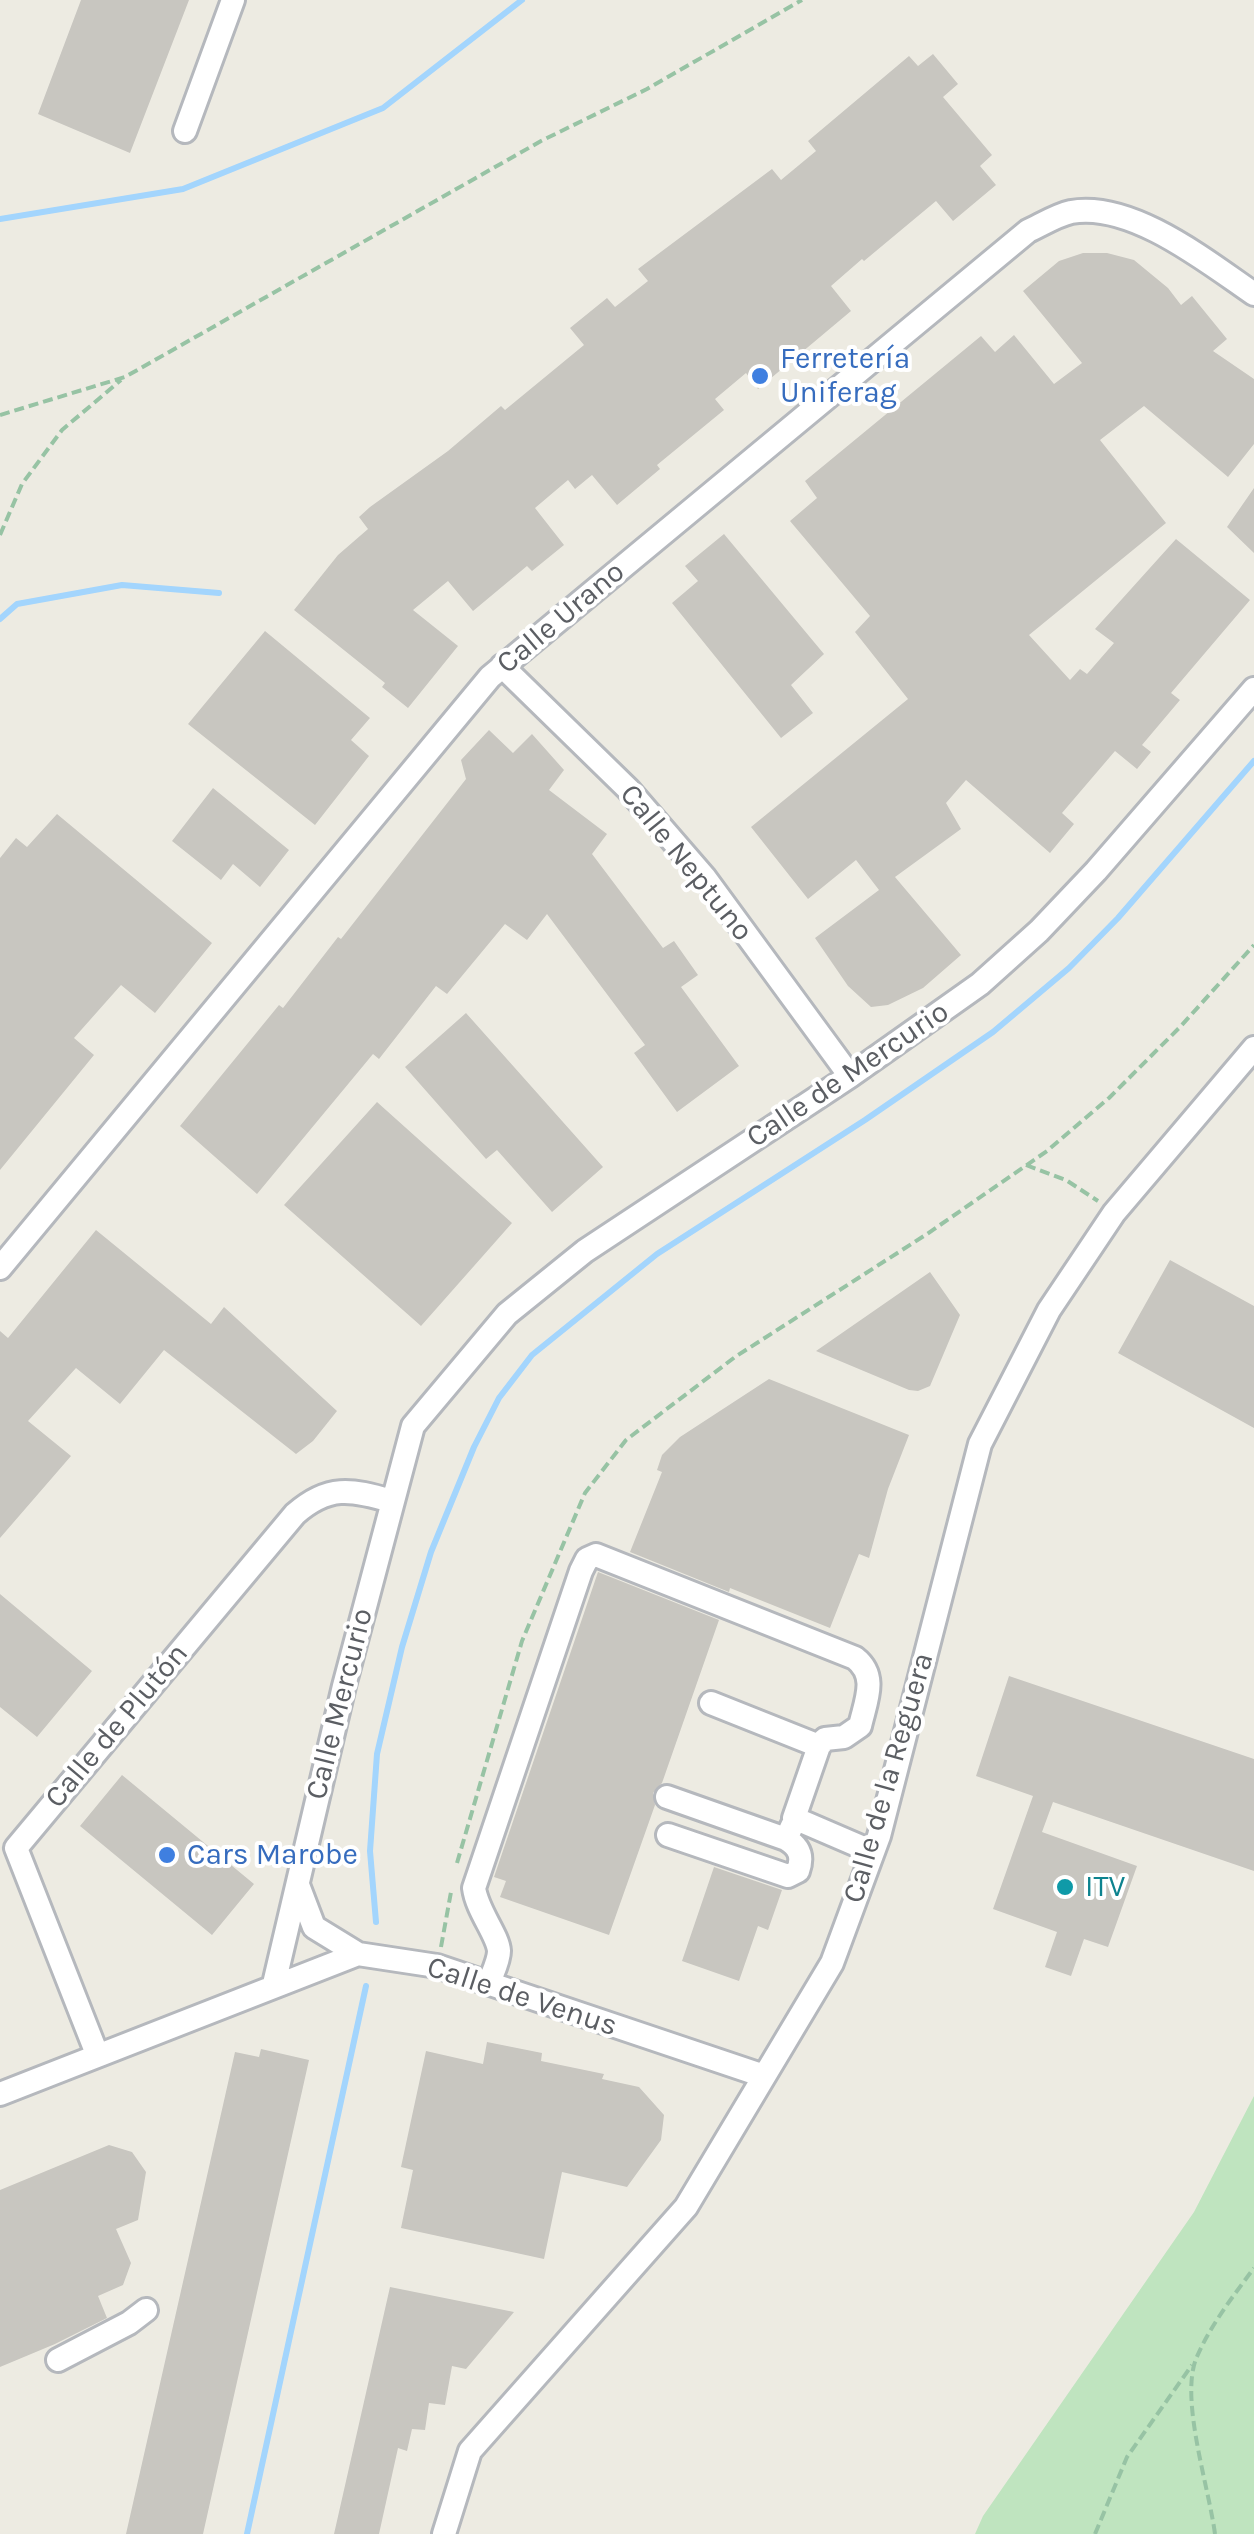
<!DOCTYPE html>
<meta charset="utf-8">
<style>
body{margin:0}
canvas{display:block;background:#edebe2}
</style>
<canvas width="1254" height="2534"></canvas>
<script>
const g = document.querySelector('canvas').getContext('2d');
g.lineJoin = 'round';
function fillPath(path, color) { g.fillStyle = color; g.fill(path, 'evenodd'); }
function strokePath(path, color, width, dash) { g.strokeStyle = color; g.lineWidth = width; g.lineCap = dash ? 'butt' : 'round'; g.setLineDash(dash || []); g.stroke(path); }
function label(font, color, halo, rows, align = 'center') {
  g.font = font + ' Karla,sans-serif'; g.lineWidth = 8; g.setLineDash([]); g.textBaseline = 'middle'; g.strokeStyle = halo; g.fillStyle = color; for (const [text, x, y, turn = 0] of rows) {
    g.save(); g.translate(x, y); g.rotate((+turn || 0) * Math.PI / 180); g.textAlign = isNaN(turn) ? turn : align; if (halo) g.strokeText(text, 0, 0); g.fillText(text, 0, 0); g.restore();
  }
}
fillPath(new Path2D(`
 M1254,2096V2534H975L983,2516L1194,2212Z`), '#bfe4bf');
strokePath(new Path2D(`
 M0,219L183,189L383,108L522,0
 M0,619L17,604L122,585L219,593
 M376,1922L370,1851L377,1754L402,1647L431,1552L474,1447L499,1398L532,1355L657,1254L865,1120L993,1032L1069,968L1118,918L1254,761
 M247,2534L366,1986`), '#a3d5fd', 6);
fillPath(new Path2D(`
 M81,0H189L130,153L38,114Z
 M933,54L958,84L943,97L992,155L980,166L996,185L953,221L936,201L864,261L862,259L831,286L851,311L758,389L746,373L715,399L724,410L657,465L660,469L617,505L592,475L575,489L568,480L535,508L564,545L532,571L527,566L473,611L448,581L413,610L458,646L408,708L382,687L385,683L294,610L338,555L368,529L359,517L370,507L448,451L501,406L505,410L584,345L570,328L607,298L615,307L648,281L638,269L772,169L781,180L816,151L808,141L909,56L918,66Z
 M1083,253H1107L1134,260L1168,288L1181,305L1192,296L1227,339L1213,351L1254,379V444L1228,477L1144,406L1100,440L1166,523L1029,635L1070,680L1080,669L1087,674L1114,643L1095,629L1176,539L1250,600L1171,693L1180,700L1142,745L1151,752L1137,769L1115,751L1062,813L1074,824L1050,853L966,780L946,803L961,829L895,877L961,955L923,988L888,1005L871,1007L848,986L815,938L879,890L856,860L808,899L751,827L908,699L855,632L870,616L790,521L817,498L805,481L981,336L995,352L1014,335L1054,384L1082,363L1023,291L1059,261Z
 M1254,488V553L1227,527Z
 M724,534L824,654L791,685L813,713L781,738L672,603L698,581L685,566Z
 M265,631L370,718L351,740L369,756L315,825L188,724Z
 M489,730L513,753L532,734L564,770L549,790L607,834L592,854L663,948L674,941L698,975L681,987L739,1066L677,1112L634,1053L645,1045L547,914L527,940L505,924L447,994L436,986L379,1059L373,1054L257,1194L180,1126L279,1005L283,1008L338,937L341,939L466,779L461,760Z
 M213,788L289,850L260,887L233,864L221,880L172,841Z
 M57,814L212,943L155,1013L121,985L74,1038L94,1055L0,1170V858L16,838L27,847Z
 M466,1013L603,1167L552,1212L497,1150L486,1159L405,1067Z
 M377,1102L512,1223L421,1326L284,1205Z
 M96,1230L211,1324L224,1307L337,1411L313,1441L296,1454L164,1350L120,1404L76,1368L28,1421L71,1456L0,1538V1331L8,1338Z
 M1170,1260L1254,1306V1428L1118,1353Z
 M930,1272L960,1315L930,1386L918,1391L909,1390L816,1351Z
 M769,1379L909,1435L888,1489L869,1558L859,1554L830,1628L730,1588L729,1592L630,1552L662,1472L657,1470L662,1455L680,1437Z
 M598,1572L719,1620L662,1783L653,1793L655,1805L609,1935L500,1897L506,1881L494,1877Z
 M0,1594L92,1671L37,1737L0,1707Z
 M1009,1676L1254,1759V1871L1053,1802L1042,1832L1137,1866L1108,1947L1084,1939L1071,1976L1045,1967L1057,1932L993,1909L1033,1796L976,1776Z
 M122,1775L254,1884L212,1935L80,1826Z
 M714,1867L782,1890L768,1930L758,1926L739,1981L682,1961Z
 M487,2042L542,2053L541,2061L604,2074L602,2079L639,2087L664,2115L661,2140L627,2187L562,2172L544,2259L401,2228L413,2170L401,2167L426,2051L483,2064Z
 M261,2049L309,2060L203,2534H126L235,2052L259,2057Z
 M109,2145L132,2152L146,2172L138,2220L116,2229L131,2263L123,2285L98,2296L107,2318L55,2344L0,2367V2190Z
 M390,2287L514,2312L466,2369L452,2366L445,2405L429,2403L425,2430L412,2429L407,2451L398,2448L379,2534H334Z`), '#c8c6c0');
const minor = new Path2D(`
 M185,131L233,0
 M502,666L628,789L705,878L850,1076
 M0,1268L490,677L1028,231C1041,225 1057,215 1071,212C1131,201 1206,261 1254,294
 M711,1703L819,1746
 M667,1797L786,1839L792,1826
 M668,1835L788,1876L798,1871C803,1857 800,1847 786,1839
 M298,1885L314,1927L358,1954
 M489,1983C492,1974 499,1961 499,1951C498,1935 477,1911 474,1888L581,1571L587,1559L596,1555L855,1658C878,1676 866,1700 860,1726L844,1737L825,1739L819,1746L794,1818L873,1852
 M274,1984L344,1686L413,1426L507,1314L585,1251L850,1076L980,984L1039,931L1096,871L1254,689
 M97,2054L16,1848L295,1514C328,1485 351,1489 391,1501
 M0,2094L358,1954L437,1966L764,2076
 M58,2360L129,2323L146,2310
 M444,2534L470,2451L686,2207L832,1963L879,1836L980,1444L1049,1310L1114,1213L1254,1048`);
strokePath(minor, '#b5b8bd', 28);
strokePath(new Path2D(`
 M0,415L125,377L541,141L647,89L802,0
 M0,535L22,484L62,430L121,380
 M1026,1165L1066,1180L1098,1201
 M457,1863L522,1641L585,1493L626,1440L735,1357L927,1234L1047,1151L1109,1098L1181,1026L1254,945
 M441,1947L451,1892
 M1095,2534L1127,2457L1192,2365
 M1215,2534C1209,2488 1180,2400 1196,2359C1209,2327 1234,2295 1254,2268`), '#97c3a4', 4, [10, 5]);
strokePath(minor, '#fff', 22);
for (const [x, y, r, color] of [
 [760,376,10,"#3f7fe0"],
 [167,1855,10,"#3f7fe0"],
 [1065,1887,10,"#0f9aa8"]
]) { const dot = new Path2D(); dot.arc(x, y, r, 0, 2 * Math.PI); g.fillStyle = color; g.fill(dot); strokePath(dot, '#fff', 4); }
label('30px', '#366cbe', '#fff', [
 ["Ferretería",780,359],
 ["Uniferag",780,393],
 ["Cars Marobe",187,1855]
], 'left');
label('30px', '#5b5e63', '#fff', [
 ["Calle Urano",561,618,-40],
 ["Calle Neptuno",686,863,51],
 ["Calle de Mercurio",848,1075,-34],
 ["Calle Mercurio",340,1704,-76],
 ["Calle de Plutón",117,1726,-50],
 ["Calle de la Reguera",889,1778,-74],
 ["Calle de Venus",522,1997,18]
]);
label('30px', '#0d838f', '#fff', [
 ["ITV",1085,1887]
], 'left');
</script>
